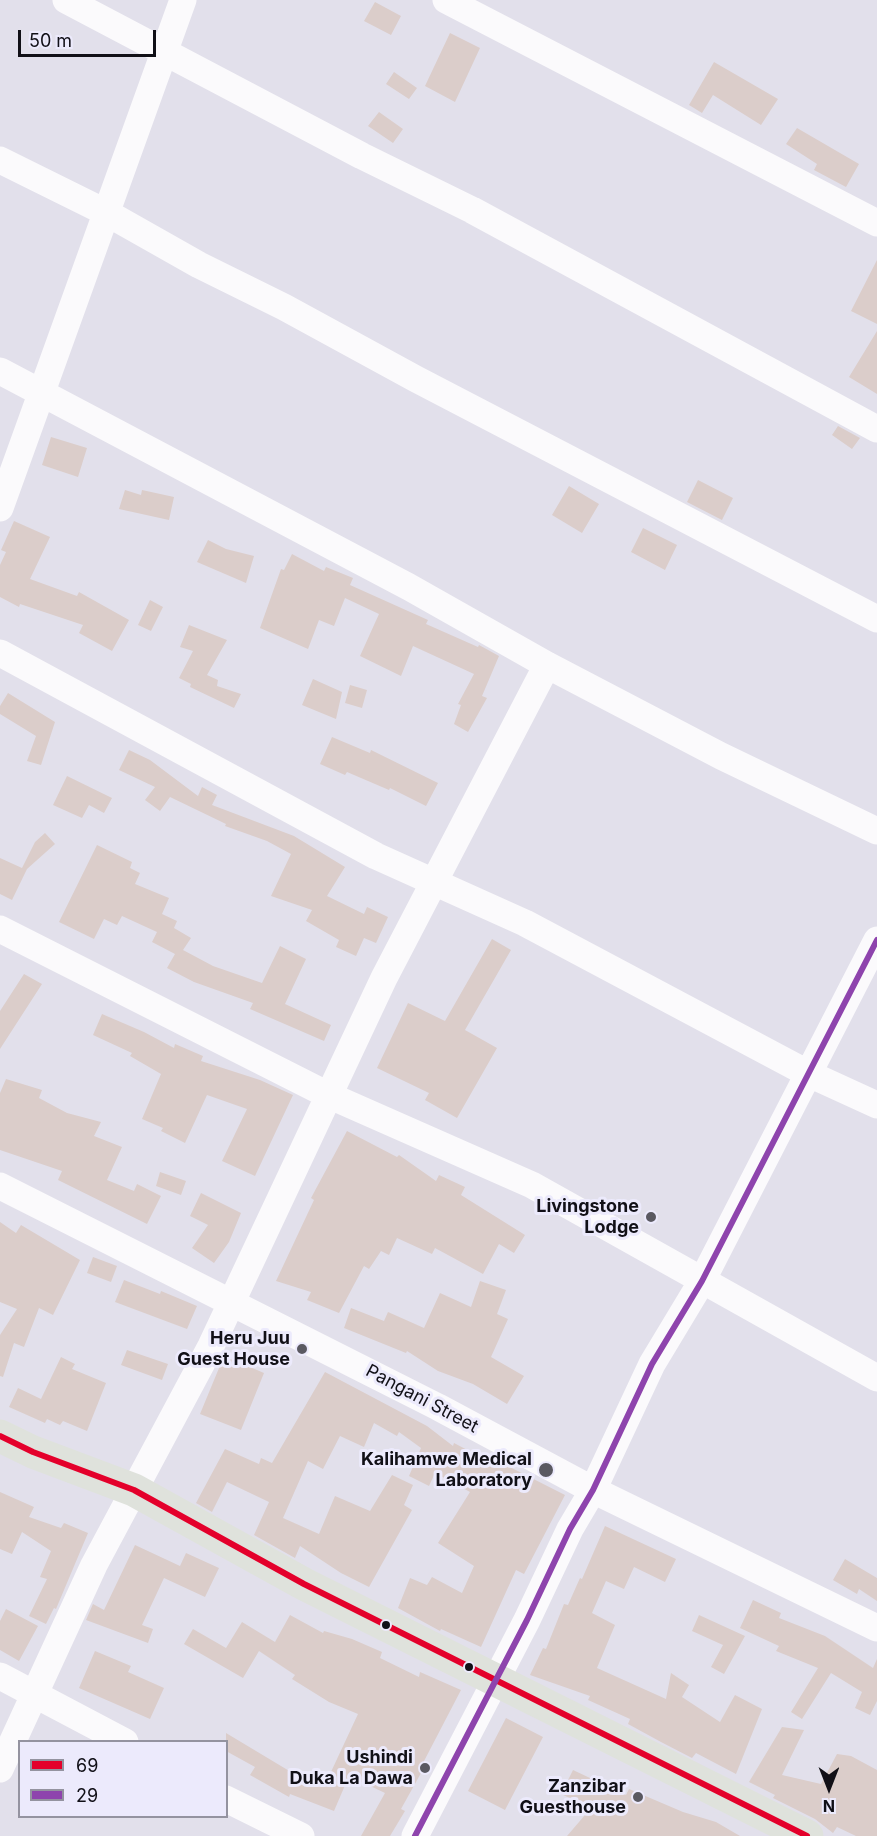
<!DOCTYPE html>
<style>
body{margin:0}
#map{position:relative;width:877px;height:1836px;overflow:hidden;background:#e2e0eb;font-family:Inter,sans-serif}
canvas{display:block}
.legend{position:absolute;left:18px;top:1740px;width:210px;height:78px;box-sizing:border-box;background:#eceafc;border:2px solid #9493a0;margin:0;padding:8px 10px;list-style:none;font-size:18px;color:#111017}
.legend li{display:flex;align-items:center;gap:12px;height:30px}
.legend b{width:30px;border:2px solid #9493a0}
.north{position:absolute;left:799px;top:1758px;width:60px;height:60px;-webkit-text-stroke:4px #eceafc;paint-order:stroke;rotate:180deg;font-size:16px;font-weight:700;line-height:24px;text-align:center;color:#111017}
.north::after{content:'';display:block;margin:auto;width:21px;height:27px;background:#111017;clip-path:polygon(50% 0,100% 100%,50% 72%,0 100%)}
.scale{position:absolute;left:18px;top:30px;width:138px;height:27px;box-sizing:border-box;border:3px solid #111017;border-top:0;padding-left:8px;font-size:18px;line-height:21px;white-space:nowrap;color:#111017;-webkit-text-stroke:4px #eceafc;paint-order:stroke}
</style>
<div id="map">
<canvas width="877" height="1836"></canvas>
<ul class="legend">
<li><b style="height:8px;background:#e4002b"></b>69</li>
<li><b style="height:8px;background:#8e44ad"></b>29</li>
</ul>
<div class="north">N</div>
<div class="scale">50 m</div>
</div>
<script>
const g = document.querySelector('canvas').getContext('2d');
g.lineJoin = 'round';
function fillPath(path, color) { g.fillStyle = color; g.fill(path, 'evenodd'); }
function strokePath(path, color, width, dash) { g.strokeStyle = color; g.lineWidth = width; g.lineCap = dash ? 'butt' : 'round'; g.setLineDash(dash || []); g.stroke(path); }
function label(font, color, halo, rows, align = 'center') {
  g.font = font + ' Inter,sans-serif'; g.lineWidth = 6; g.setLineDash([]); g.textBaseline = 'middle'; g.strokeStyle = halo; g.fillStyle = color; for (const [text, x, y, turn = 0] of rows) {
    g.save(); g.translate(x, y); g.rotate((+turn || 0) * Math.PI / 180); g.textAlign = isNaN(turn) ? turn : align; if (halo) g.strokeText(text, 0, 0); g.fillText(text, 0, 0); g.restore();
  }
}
fillPath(new Path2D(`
 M375,2L401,16L391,35L364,21Z
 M450,33L480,48L455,102L425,86Z
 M714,62L778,99L761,125L713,95L702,113L689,105Z
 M394,72L417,88L409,99L386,84Z
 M379,112L403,129L393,143L368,126Z
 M797,128L859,164L846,187L814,170L817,164L786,144Z
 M877,260V324L851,311Z
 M877,331V394L849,377Z
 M838,426L860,438L852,449L832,435Z
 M51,437L87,448L78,477L42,465Z
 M698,480L733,498L722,520L687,502Z
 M569,486L599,504L582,533L552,515Z
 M125,490L141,495L142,490L174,497L169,520L119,509Z
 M14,521L50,537L30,579L77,596L79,592L129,620L112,651L79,633L83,625L20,604L19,607L0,597V565L6,552L1,550Z
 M643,528L677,545L665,570L631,552Z
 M208,540L226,549L254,556L246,583L197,562Z
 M292,554L324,571L326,567L353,578L350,585L428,620L426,624L478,647L479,645L499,656L482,696L487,698L468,732L454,724L461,705L458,704L474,674L413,646L401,676L360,656L379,614L345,598L334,626L319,620L308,649L260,628L281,569L284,570Z
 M150,600L163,607L151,631L138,625Z
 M189,625L227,640L207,675L218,680L217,686L241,694L234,708L190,687L191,684L179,678L193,651L180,647Z
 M313,679L342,692L336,719L302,705Z
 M350,685L367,690L362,708L345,703Z
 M8,693L55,722L41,765L27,761L36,736L0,714V706Z
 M332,737L370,753L371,750L438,783L426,806L390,788L389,790L347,772L345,775L320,764Z
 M129,750L150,760L198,796L202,787L217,795L212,805L294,836L345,867L327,896L364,914L367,907L388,917L376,943L364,938L356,956L336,947L339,940L306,921L312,910L271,896L291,854L267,841L225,826L226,824L170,797L160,811L145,800L155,787L119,770Z
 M67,776L112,798L104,813L89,805L82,818L53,805Z
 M45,833L55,844L27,869L12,900L0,894V858L22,868L35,842Z
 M97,845L132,862L130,868L140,873L135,884L169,898L162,914L177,921L174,928L191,938L183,950L213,966L262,983L280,946L306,959L285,1004L331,1025L324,1041L250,1009L253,1003L194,982L167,968L175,954L152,942L157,932L122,916L117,925L104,919L94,939L59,922Z
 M492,939L511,950L465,1030L497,1048L457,1118L425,1100L429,1093L377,1068L408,1003L445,1021Z
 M24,974L42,984L0,1049V1011Z
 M102,1014L144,1032L174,1048L175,1044L203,1056L201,1061L260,1080L293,1095L255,1176L222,1161L247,1109L207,1095L185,1143L161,1131L163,1128L142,1119L161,1074L130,1056L132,1053L93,1035Z
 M6,1079L42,1090L39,1098L67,1113L101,1122L94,1136L122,1147L107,1180L134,1191L137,1184L161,1196L147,1224L58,1180L62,1171L0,1150V1093Z
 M347,1131L397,1157L399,1155L436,1181L439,1175L465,1187L461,1195L525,1235L514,1253L499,1244L483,1274L435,1248L432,1254L397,1238L389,1255L381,1251L369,1269L364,1266L339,1313L307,1300L311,1292L276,1281L314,1200L311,1198Z
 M160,1172L186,1181L181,1195L156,1186Z
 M201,1193L241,1213L229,1242L214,1263L192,1248L208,1225L190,1216Z
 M0,1222L16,1233L21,1225L80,1260L53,1315L39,1308L24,1347L14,1343L3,1377L0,1376V1335L17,1309L0,1302Z
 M93,1257L117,1266L111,1282L87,1273Z
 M124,1280L160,1294L161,1291L197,1306L187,1329L115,1302Z
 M480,1281L506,1290L497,1314L508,1319L491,1357L524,1376L507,1404L473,1384L438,1371L407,1351L406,1353L344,1328L351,1308L384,1321L388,1312L424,1328L440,1293L471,1307Z
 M127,1350L168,1364L162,1380L121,1365Z
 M224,1356L264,1373L241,1430L200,1414Z
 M61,1357L75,1364L72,1369L106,1383L87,1431L63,1421L60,1425L47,1419L45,1423L9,1407L18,1388L41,1399Z
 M325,1372L427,1426L453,1446L454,1443L492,1463L494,1459L565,1495L524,1574L516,1570L481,1647L441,1629L440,1631L398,1608L410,1578L427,1585L432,1577L462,1593L474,1566L438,1543L470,1492L435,1473L429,1486L409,1476L421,1448L399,1432L397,1436L374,1423L364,1447L340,1436L323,1469L308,1461L283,1518L319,1534L335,1496L370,1511L392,1475L413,1485L404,1505L412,1510L369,1587L341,1573L300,1546L295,1558L254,1535L269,1502L227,1482L212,1512L196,1503L225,1449L259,1464L261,1458L272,1463Z
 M0,1492L34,1507L29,1517L61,1528L64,1523L88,1533L56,1609L54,1608L46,1624L29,1616L47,1579L40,1577L51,1551L22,1532L12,1554L0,1549Z
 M605,1526L676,1559L665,1582L634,1567L624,1589L606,1581L592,1613L615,1625L597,1668L666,1699L671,1673L689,1685L682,1697L720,1722L735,1695L762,1709L736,1774L696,1753L692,1758L661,1742L628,1724L630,1719L588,1700L590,1696L530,1675L543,1648L546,1649L564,1604L568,1605L580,1578L582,1579Z
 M135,1545L180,1566L186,1553L219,1568L205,1597L164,1578L142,1625L153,1629L148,1643L86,1620L93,1604L104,1610Z
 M845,1559L877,1578V1601L859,1589L857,1594L833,1580Z
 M753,1600L781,1613L779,1618L825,1636L873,1668L877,1659V1701L870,1715L855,1708L862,1692L831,1673L802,1719L791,1712L818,1668L776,1651L779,1646L740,1628Z
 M6,1609L38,1626L19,1661L0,1650V1621Z
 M290,1615L323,1633L324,1631L352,1639L382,1652L380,1658L419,1677L420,1672L461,1690L423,1763L426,1764L401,1809L405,1811L390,1836H361L385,1793L349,1776L334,1811L290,1794L289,1797L250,1775L255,1767L226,1751V1733L316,1787L327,1773L330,1774L358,1714L329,1702L292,1679L295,1675L259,1651L243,1678L184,1644L193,1629L226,1648L242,1622L275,1642Z
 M699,1615L745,1636L724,1674L711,1667L723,1645L692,1631Z
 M95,1651L131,1666L128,1672L164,1688L150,1719L79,1688Z
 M506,1718L543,1737L505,1810L468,1791Z
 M782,1727L804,1730L782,1775L821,1784L837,1754L851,1756L877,1770V1836H856L837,1827L833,1833L815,1819L773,1798L775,1795L749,1782Z
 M573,1770L626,1795L629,1789L683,1812L716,1822L740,1836H567L591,1808L561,1794Z`), '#dbcdca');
strokePath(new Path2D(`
 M66,0L362,156L472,210L877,429
 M446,0L877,223
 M0,160L107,213L199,265L284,307L416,379L877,619
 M0,371L409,587L547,665L721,756L877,831
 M0,508L183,0
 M0,653L376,856L525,923L807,1073L877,1105
 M0,929L328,1095L532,1185L877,1378
 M0,1186L438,1407L593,1490L877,1628
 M0,1676L125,1742
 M0,1769L94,1565L211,1346L384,978L547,665
 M226,1799L301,1836
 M415,1836L527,1620L570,1529L593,1490L652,1364L702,1281L877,940`), '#fbfafc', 27);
strokePath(new Path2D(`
 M0,1436L33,1452L134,1490L304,1584L807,1836`), '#dfe2dc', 33);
strokePath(new Path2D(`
 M0,1436L33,1452L134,1490L304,1584L807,1836`), '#e4002b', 6);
strokePath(new Path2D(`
 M415,1836L527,1620L570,1529L593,1490L652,1364L702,1281L877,940`), '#8e44ad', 6);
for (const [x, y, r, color] of [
 [651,1217,6,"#5a5961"],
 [302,1349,6,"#5a5961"],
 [546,1470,8,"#5a5961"],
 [386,1625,5,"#111017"],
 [469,1667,5,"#111017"],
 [425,1768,6,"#5a5961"],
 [638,1797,6,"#5a5961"]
]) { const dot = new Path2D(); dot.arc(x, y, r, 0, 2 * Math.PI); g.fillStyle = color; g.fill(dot); strokePath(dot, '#eceafc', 2); }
label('bold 18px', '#111017', '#eceafc', [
 ["Livingstone",639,1207],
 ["Lodge",639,1228],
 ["Heru Juu",290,1339],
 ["Guest House",290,1360],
 ["Kalihamwe Medical",532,1460],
 ["Laboratory",532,1481],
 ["Ushindi",413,1758],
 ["Duka La Dawa",413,1779],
 ["Zanzibar",626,1787],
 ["Guesthouse",626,1808]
], 'right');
label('18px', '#111017', '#eceafc', [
 ["Pangani Street",422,1399,28]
]);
</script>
